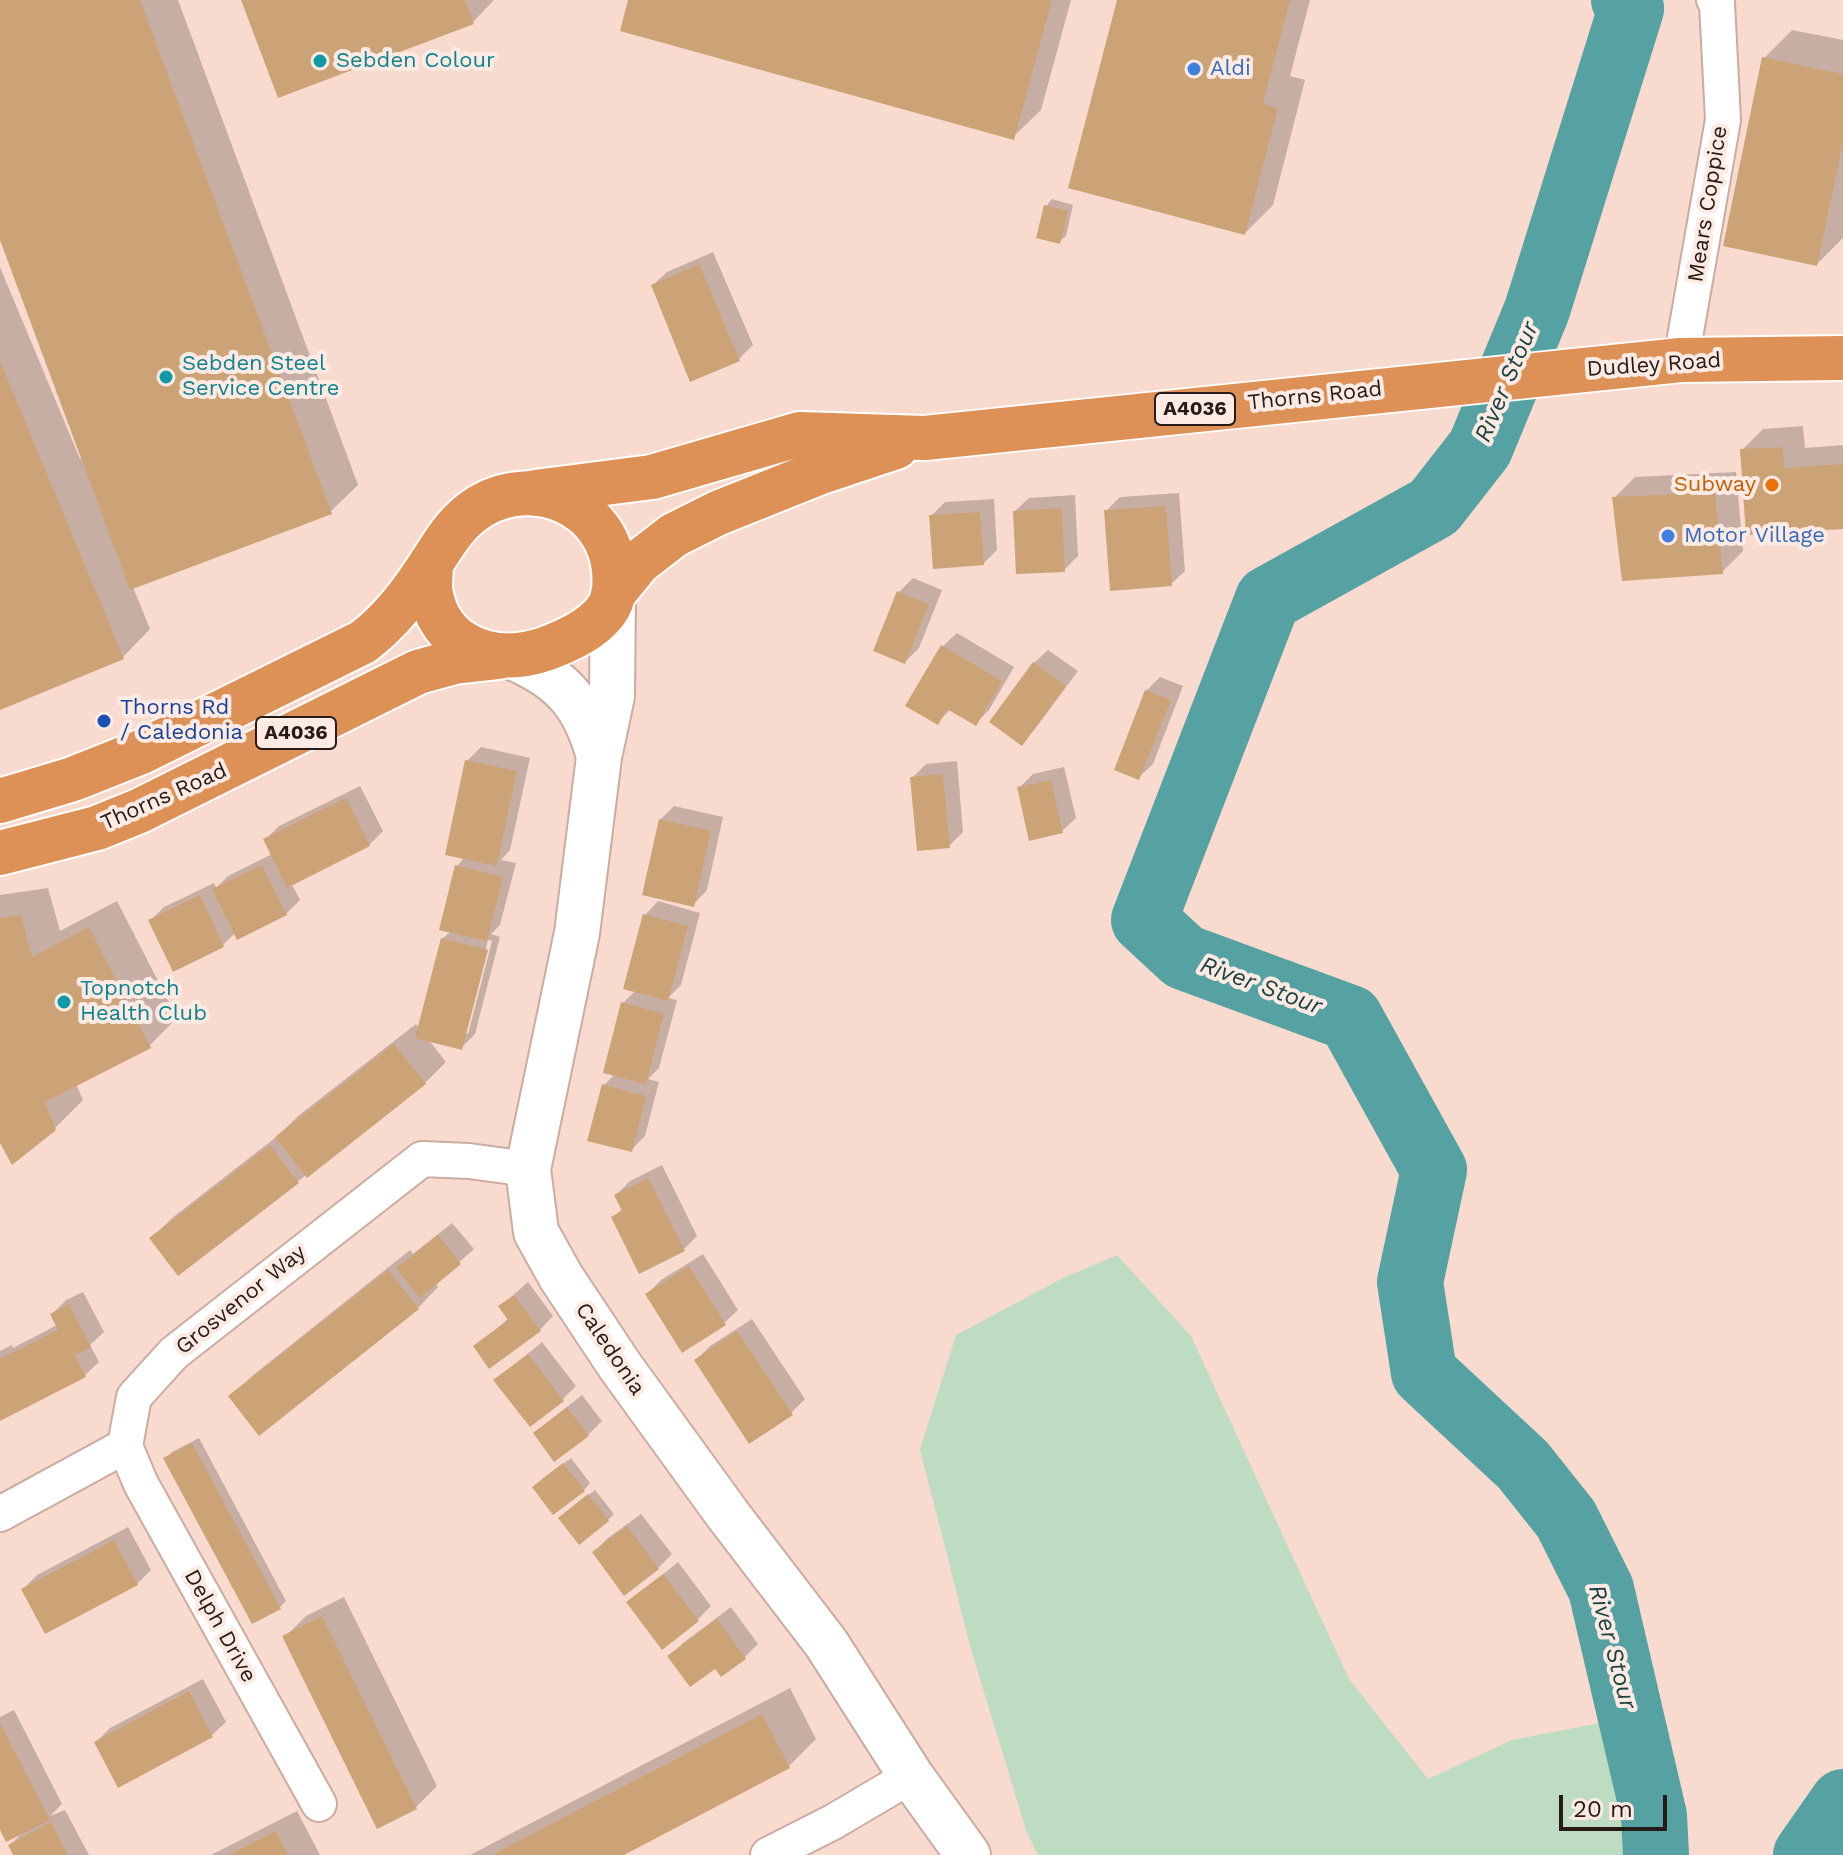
<!DOCTYPE html>
<style>
body{margin:0}
#map{position:relative;width:1843px;height:1855px;overflow:hidden;background:#f9dace;font-family:"Work Sans",sans-serif}
canvas{display:block}
.scale{position:absolute;left:1559px;top:1795px;width:108px;height:36px;box-sizing:border-box;border:4px solid #261b17;border-top:0;padding-left:10px;font-size:24px;line-height:28px;white-space:nowrap;color:#261b17;-webkit-text-stroke:6px #fdeae3;paint-order:stroke}
</style>
<div id="map">
<canvas width="1843" height="1855"></canvas>
<div class="scale">20 m</div>
</div>
<script>
const g = document.querySelector('canvas').getContext('2d');
g.lineJoin = 'round';
function fillPath(path, color) { g.fillStyle = color; g.fill(path, 'evenodd'); }
function strokePath(path, color, width, dash) { g.strokeStyle = color; g.lineWidth = width; g.lineCap = dash ? 'butt' : 'round'; g.setLineDash(dash || []); g.stroke(path); }
function label(font, color, halo, rows, align = 'center') {
  g.font = font + ' "Work Sans",sans-serif'; g.lineWidth = 8; g.setLineDash([]); g.textBaseline = 'middle'; g.strokeStyle = halo; g.fillStyle = color; for (const [text, x, y, turn = 0] of rows) {
    g.save(); g.translate(x, y); g.rotate((+turn || 0) * Math.PI / 180); g.textAlign = isNaN(turn) ? turn : align; if (halo) g.strokeText(text, 0, 0); g.fillText(text, 0, 0); g.restore();
  }
}
fillPath(new Path2D(`
 M1117,1255L1191,1336L1349,1679L1428,1779L1512,1740L1631,1717L1654,1816L1660,1855H1038L1027,1833L970,1646L920,1449L956,1335L1063,1278Z`), '#bedcc1');
fillPath(new Path2D(`
 M0,0H178L358,485L330,512L133,587L150,629L123,657L0,708V267L80,459L83,458L0,234Z
 M244,0H494L473,22Z
 M630,0H1071L1041,110L1013,137Z
 M1119,0H1310L1290,76L1305,80L1273,205L1245,233Z
 M1792,30L1843,40V238L1817,264L1764,58Z
 M1052,199L1073,205L1066,236L1059,242L1046,206Z
 M713,252L753,345L739,359L653,285L667,272Z
 M1803,426L1805,448L1843,445V527L1742,450L1763,429Z
 M1736,472L1743,551L1722,572L1614,498L1635,477Z
 M1179,493L1185,571L1171,584L1106,511L1120,497Z
 M1075,495L1078,556L1064,570L1015,511L1029,498Z
 M994,499L997,550L983,564L931,516L945,502Z
 M913,578L942,590L919,648L905,662L899,592Z
 M957,633L1014,667L989,710L976,723L951,709L937,723L943,646Z
 M1048,650L1078,671L1035,729L1022,743L1034,663Z
 M1160,677L1183,686L1153,764L1139,777L1146,691Z
 M481,747L530,758L510,850L501,860L516,863L500,925L491,934L500,937L475,1034L461,1048L428,1039L446,1062L425,1083L297,1182L151,1239L172,1218L280,1134L298,1116L416,1024L419,1028L442,939L451,931L457,866L465,857L467,761ZM488,940L492,941L468,1034H464Z
 M957,761L963,832L949,846L912,778L926,764Z
 M1064,767L1076,818L1062,831L1019,788L1033,774Z
 M360,786L383,831L369,845L291,883L300,900L286,914L235,933L223,945L150,921L164,907L214,883L216,888L228,876L272,854L265,840L279,826Z
 M674,806L723,817L707,890L694,904L660,820Z
 M48,888L60,931L117,901L177,1018L149,1046L76,1084L83,1100L55,1128L0,1139V895Z
 M658,901L700,913L681,985L668,998L677,1000L659,1068L648,1079L659,1082L645,1136L631,1150L604,1085L615,1074L622,1004L636,990L645,915Z
 M662,1165L697,1236L683,1250L613,1217L623,1208L616,1195L630,1181Z
 M452,1223L474,1249L436,1283L438,1287L418,1308L231,1397L252,1376L410,1250L413,1254Z
 M703,1254L738,1310L724,1323L647,1294L661,1280Z
 M528,1282L553,1316L540,1330L476,1347L509,1318L501,1306Z
 M83,1292L104,1332L90,1345L99,1362L85,1375L0,1419V1351L12,1345L13,1348L57,1325L52,1314L66,1300Z
 M752,1319L805,1399L791,1413L696,1360L710,1346Z
 M542,1342L576,1386L562,1400L496,1380Z
 M582,1395L602,1421L588,1435L535,1433Z
 M199,1438L286,1601L280,1607L166,1458L172,1452Z
 M571,1458L590,1483L584,1490L541,1480Z
 M595,1490L614,1514L608,1520L567,1512Z
 M641,1514L672,1554L658,1568L594,1552L608,1538Z
 M128,1527L151,1570L137,1584L23,1589L37,1575Z
 M678,1562L711,1606L697,1620L629,1602Z
 M344,1597L437,1786L416,1807L285,1637L306,1616Z
 M731,1607L758,1644L745,1657L715,1666L670,1656L683,1643Z
 M203,1679L226,1722L212,1735L96,1742L110,1728Z
 M790,1688L816,1739L788,1767L619,1855H470Z
 M14,1710L62,1804L50,1816L65,1810L89,1855H15L10,1845L22,1833L0,1825V1717Z
 M297,1811L320,1855H211Z`), '#0003');
strokePath(new Path2D(`
 M1624,0L1631,9L1537,310L1480,448L1434,507L1268,599L1144,920L1184,957L1350,1018L1434,1170L1410,1282L1424,1373L1523,1465L1566,1519L1601,1589L1654,1816L1656,1855
 M1806,1855L1843,1802`), '#56a2a3', 66);
fillPath(new Path2D(`
 M0,0H140L332,514L130,590L0,240Z
 M241,0H465L474,24L278,98Z
 M628,0H1052L1014,140L620,31Z
 M1117,0H1290L1263,104L1278,108L1245,235L1068,188Z
 M1762,57L1843,74V143L1817,266L1723,246Z
 M1044,205L1068,211L1060,244L1036,238Z
 M699,264L740,361L690,382L651,285Z
 M0,361L124,659L0,710Z
 M1783,447L1784,468L1843,464V529L1746,535L1740,449Z
 M1715,492L1723,574L1622,581L1612,497Z
 M1166,506L1172,586L1110,591L1104,510Z
 M1062,508L1065,572L1016,574L1013,511Z
 M980,512L984,565L933,569L929,515Z
 M897,591L929,604L905,664L873,651Z
 M941,645L1002,681L976,726L947,709L938,725L905,706Z
 M1033,662L1066,686L1022,746L989,722Z
 M1145,690L1171,700L1139,780L1114,770Z
 M465,760L517,771L497,866L445,855Z
 M943,774L950,848L917,851L910,777Z
 M1051,780L1063,833L1029,841L1017,787Z
 M346,798L370,846L287,888L263,839Z
 M659,819L711,831L694,907L642,895Z
 M262,865L287,915L237,940L212,889Z
 M455,865L503,877L487,941L439,930Z
 M200,895L224,947L173,972L148,920Z
 M643,914L688,926L668,1001L623,989Z
 M21,915L32,957L89,927L151,1048L45,1102L56,1130L12,1165L0,1143V918Z
 M441,938L488,950L462,1050L415,1038Z
 M621,1002L664,1014L646,1084L603,1073Z
 M394,1044L426,1084L307,1178L275,1137Z
 M602,1084L646,1096L632,1152L587,1141Z
 M270,1145L299,1183L178,1276L149,1238Z
 M648,1178L685,1251L639,1274L611,1217L622,1211L614,1195Z
 M438,1235L461,1264L420,1298L396,1268Z
 M689,1266L726,1325L682,1353L645,1294Z
 M388,1270L419,1309L259,1436L228,1396Z
 M514,1295L541,1331L489,1369L473,1346L508,1320L498,1306Z
 M69,1304L91,1347L75,1355L86,1377L0,1421V1359L58,1330L50,1314Z
 M737,1331L793,1415L749,1444L694,1360Z
 M528,1354L564,1401L530,1427L493,1380Z
 M567,1407L589,1436L554,1462L533,1433Z
 M192,1443L281,1609L252,1624L163,1458Z
 M563,1463L585,1491L553,1515L532,1487Z
 M588,1494L609,1521L579,1545L558,1518Z
 M627,1526L659,1569L624,1596L592,1552Z
 M114,1540L138,1585L45,1634L21,1589Z
 M663,1574L699,1621L662,1650L626,1602Z
 M322,1616L417,1809L377,1829L282,1636Z
 M717,1619L746,1659L721,1677L715,1669L690,1687L667,1656Z
 M189,1691L213,1737L118,1788L94,1742Z
 M762,1714L790,1768L624,1855H492Z
 M0,1723L50,1820L6,1842L0,1830Z
 M51,1822L68,1855H13L8,1845Z
 M276,1831L288,1855H228Z`), '#cba377');
const street = new Path2D(`
 M1681,360L1723,120L1717,3L1714,0
 M125,1446L134,1397L174,1353L422,1159L469,1161L528,1169
 M125,1446L141,1484L319,1804
 M0,1514L125,1446
 M768,1855L833,1822L911,1776`);
const secondary = new Path2D(`
 M613,598L612,696L599,757L577,933L528,1169L536,1232L561,1277L620,1366L728,1515L826,1643L911,1776L968,1855
 M512,657C562,678 585,704 599,757`);
const highway = new Path2D(`
 M535,492L652,477L800,434L925,438L1681,360L1843,358
 M613,594L639,562L674,535L718,513L818,473L896,447
 M0,801L73,779L141,752L363,642C391,621 411,594 430,565C445,542 456,521 481,506C535,474 608,505 614,570C615,585 615,599 606,611C592,630 567,641 545,649C494,667 437,647 430,588C430,580 431,571 431,563
 M0,853L97,828L139,811L418,672L454,662L499,657`);
strokePath(street, '#caaca0', 38);
strokePath(secondary, '#caaca0', 48);
strokePath(highway, '#fff', 48);
strokePath(street, '#fff', 34);
strokePath(secondary, '#fff', 44);
strokePath(highway, '#dd9157', 44);
for (const [x, y, r, color] of [
 [320,61,8,"#0f9aa8"],
 [1194,69,8,"#3f7fe0"],
 [166,377,8,"#0f9aa8"],
 [1772,485,8,"#e8710a"],
 [1668,536,8,"#3f7fe0"],
 [104,721,8,"#1a4fb4"],
 [64,1002,8,"#0f9aa8"]
]) { const dot = new Path2D(); dot.arc(x, y, r, 0, 2 * Math.PI); g.fillStyle = color; g.fill(dot); strokePath(dot, '#fdeae3', 3); }
for (const [x, y, w] of [
 [1195,409,80],
 [296,733,80]
]) { const box = new Path2D(); box.roundRect(x - w / 2, y - 16, w, 32, 6); g.fillStyle = '#fdeae3'; g.fill(box); strokePath(box, '#261b17', 2); }
label('bold 20px', '#261b17', null, [
 ["A4036",1195,409],
 ["A4036",296,733]
]);
label('22px', '#0d838f', '#fdeae3', [
 ["Sebden Colour",336,61],
 ["Sebden Steel",182,364],
 ["Service Centre",182,389],
 ["Topnotch",80,989],
 ["Health Club",80,1014]
], 'left');
label('22px', '#366cbe', '#fdeae3', [
 ["Aldi",1210,69],
 ["Motor Village",1684,536]
], 'left');
label('22px', '#261b17', '#fdeae3', [
 ["Mears Coppice",1708,204,-81],
 ["Dudley Road",1654,365,-4],
 ["Thorns Road",1315,396,-6],
 ["Thorns Road",164,797,-24],
 ["Grosvenor Way",241,1300,-39],
 ["Caledonia",610,1349,56],
 ["Delph Drive",220,1626,61]
]);
label('22px', '#c56008', '#fdeae3', [
 ["Subway",1756,485]
], 'right');
label('22px', '#164399', '#fdeae3', [
 ["Thorns Rd",120,708],
 ["/ Caledonia",120,733]
], 'left');
label('italic 24px', '#1e4343', '#fdeae3', [
 ["River Stour",1507,382,-67],
 ["River Stour",1261,986,20],
 ["River Stour",1612,1647,75]
]);
</script>
